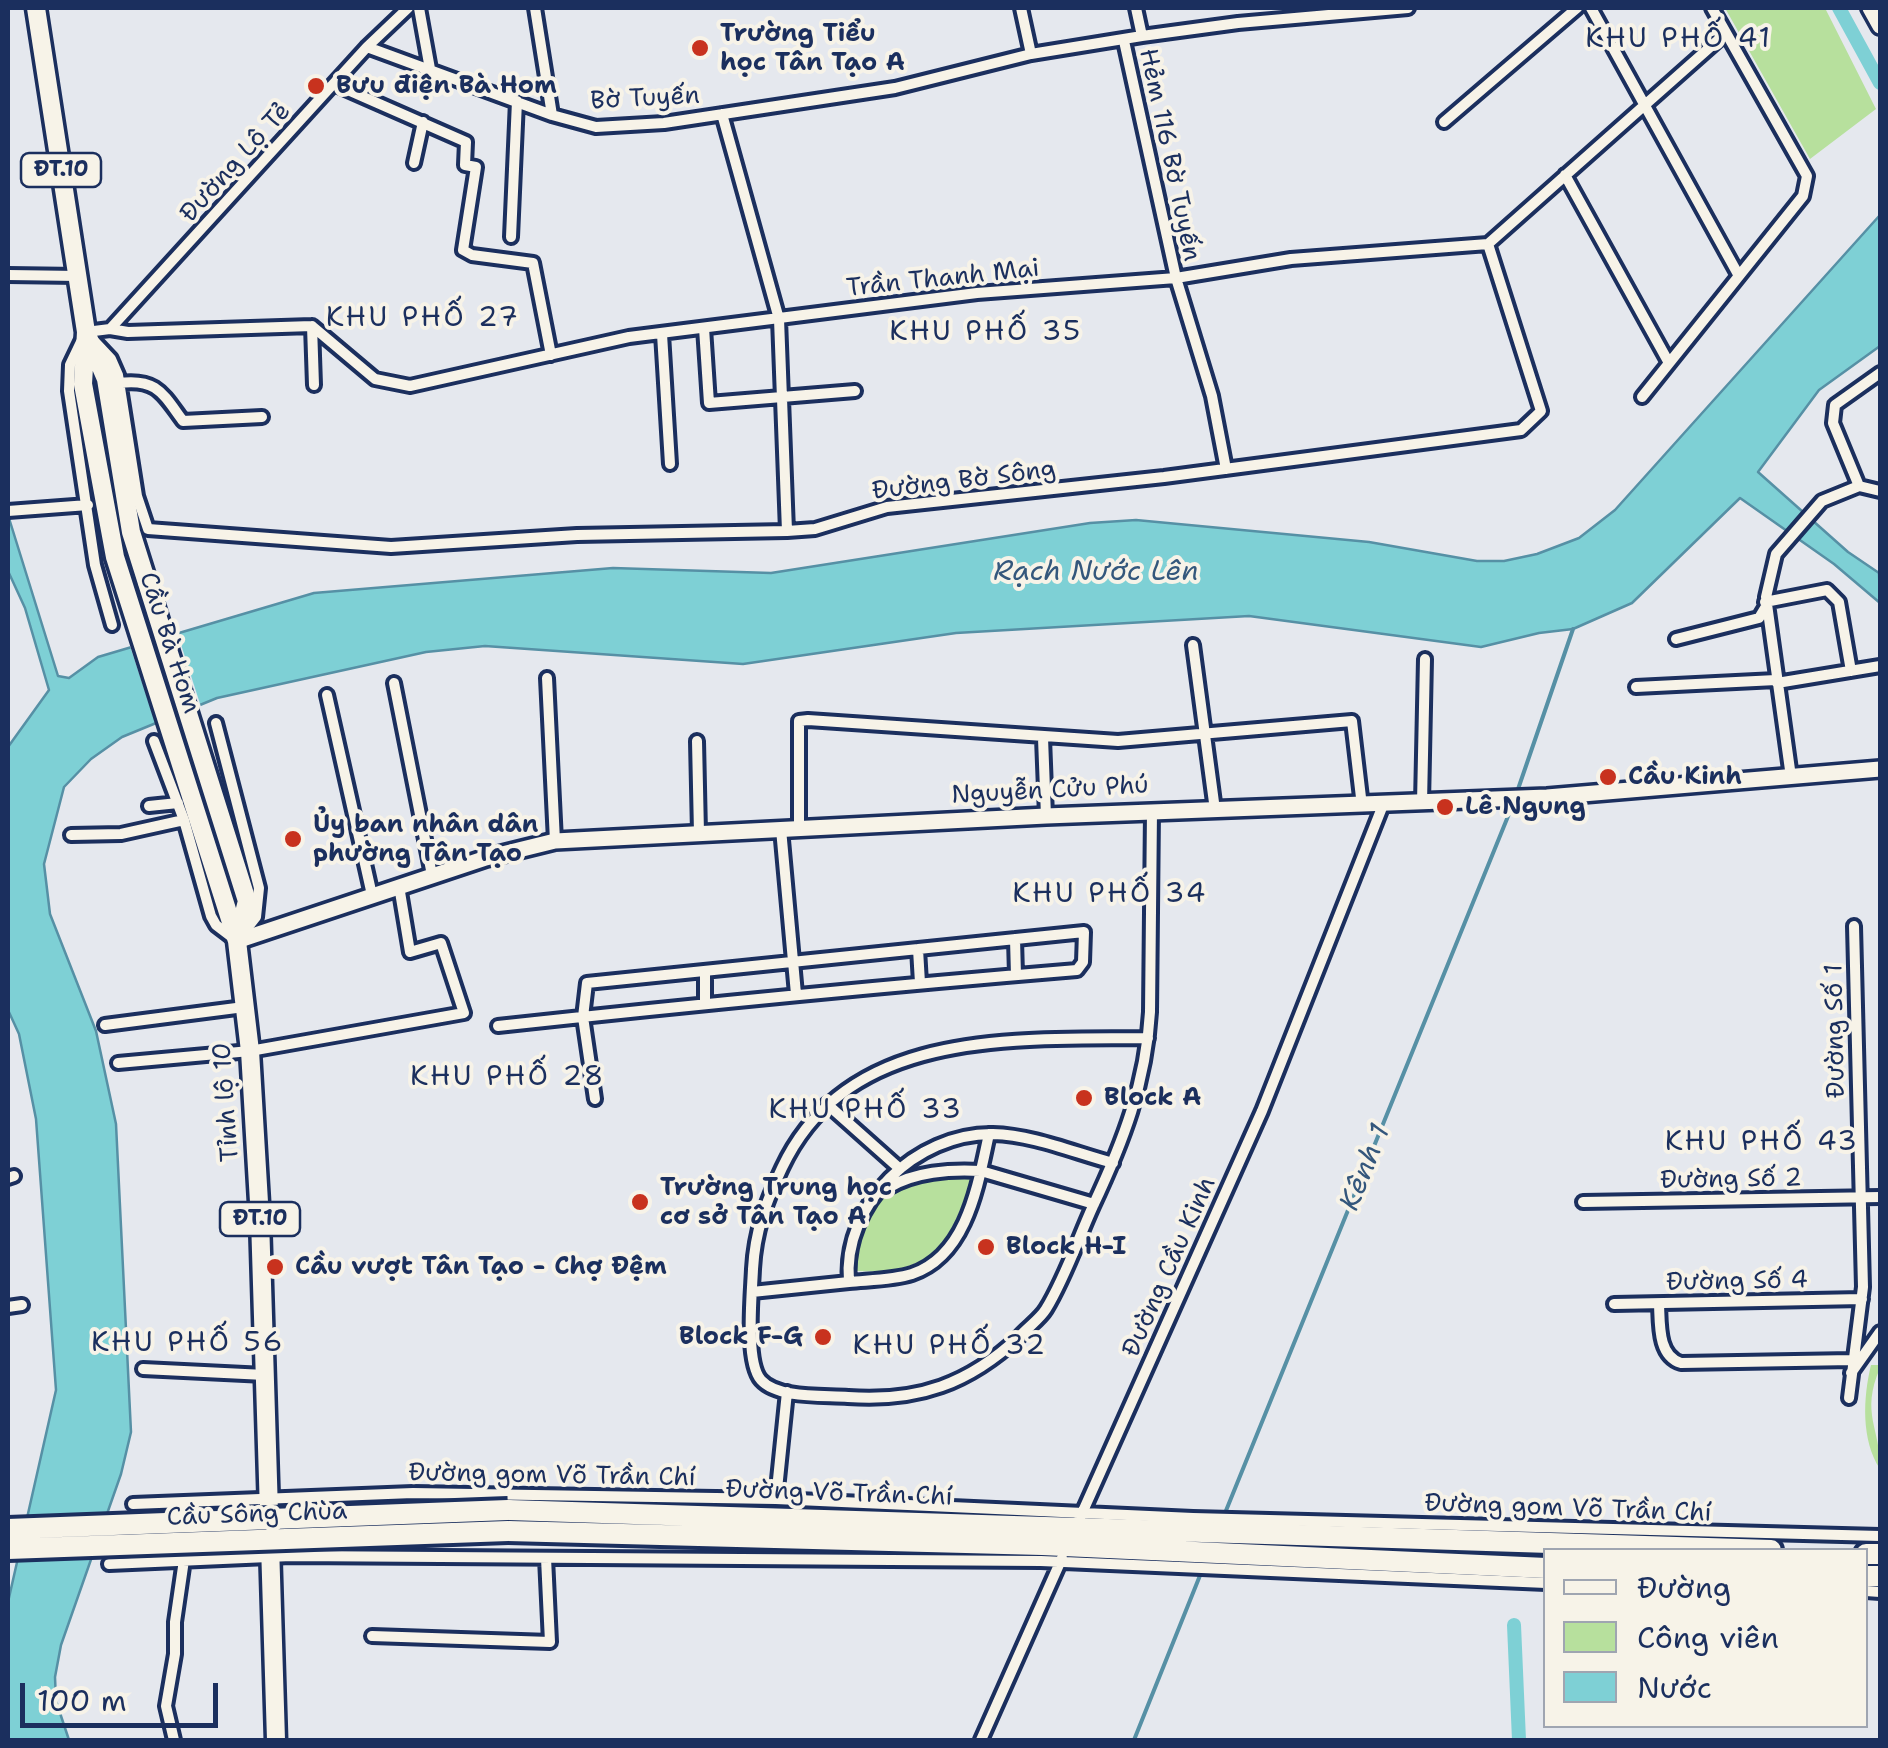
<!DOCTYPE html>
<meta charset="utf-8">
<style>
body{margin:0}
#map{position:relative;width:1888px;height:1748px;overflow:hidden;background:#e5e8ee;font-family:"Shantell Sans",sans-serif}
canvas{display:block}
.frame{position:absolute;inset:0;border:10px solid #1b2f5e;pointer-events:none}
.legend{position:absolute;left:1543px;top:1548px;width:325px;height:180px;box-sizing:border-box;background:#f7f3e8;border:2px solid #9fa5b1;margin:0;padding:12px 18px;list-style:none;font-size:30px;color:#1b2f5e}
.legend li{display:flex;align-items:center;gap:20px;height:50px}
.legend b{width:50px;border:2px solid #9fa5b1}
.scale{position:absolute;left:20px;top:1683px;width:198px;height:45px;box-sizing:border-box;border:5px solid #1b2f5e;border-top:0;padding-left:12px;font-size:30px;line-height:35px;white-space:nowrap;color:#1b2f5e;-webkit-text-stroke:8px #f7f3e8;paint-order:stroke}
</style>
<div id="map">
<canvas width="1888" height="1748"></canvas>
<div class="frame"></div>
<ul class="legend">
<li><b style="height:12px;background:#f7f3e8"></b>Đường</li>
<li><b style="height:28px;background:#b7e09d"></b>Công viên</li>
<li><b style="height:28px;background:#7ed0d5"></b>Nước</li>
</ul>
<div class="scale">100 m</div>
</div>
<script>
const g = document.querySelector('canvas').getContext('2d');
g.lineJoin = 'round';
function fillPath(path, color) { g.fillStyle = color; g.fill(path, 'evenodd'); }
function strokePath(path, color, width, dash) { g.strokeStyle = color; g.lineWidth = width; g.lineCap = dash ? 'butt' : 'round'; g.setLineDash(dash || []); g.stroke(path); }
function label(font, color, halo, rows, align = 'center') {
  g.font = font + ' "Shantell Sans",sans-serif'; g.lineWidth = 8; g.setLineDash([]); g.textBaseline = 'middle'; g.strokeStyle = halo; g.fillStyle = color; for (const [text, x, y, turn = 0] of rows) {
    g.save(); g.translate(x, y); g.rotate((+turn || 0) * Math.PI / 180); g.textAlign = isNaN(turn) ? turn : align; if (halo) g.strokeText(text, 0, 0); g.fillText(text, 0, 0); g.restore();
  }
}
fillPath(new Path2D(`
 M1725,8H1825L1876,109L1810,159Z
 M973,1173C952,1241 934,1276 857,1271C849,1192 910,1180 973,1173Z
 M1871,1365H1878L1880,1368C1860,1414 1881,1428 1880,1469C1861,1440 1863,1398 1871,1365Z`), '#b7e09d');
const water = new Path2D(`
 M1880,215V346L1819,390L1758,472L1848,552L1879,573L1880,603L1834,564L1740,498L1632,603L1573,629L1539,633L1481,647L1249,616L956,633L743,664L485,646L426,652L217,698L122,737L91,759L64,787L44,864L50,914L96,1031L116,1124L131,1432L121,1474L61,1645L55,1677L56,1701L69,1740H8V1602L56,1390L36,1119L19,1034L8,1010V747L49,690L25,608L8,571V515L58,676L69,678L98,657L314,593L613,568L771,573L1090,523L1136,520L1369,542L1477,561H1504L1537,554L1579,538L1615,510Z`);
fillPath(water, '#7ed0d5');
strokePath(water, '#5690a5', 2.5);
fillPath(new Path2D(`
 M176,629L202,710L157,728L129,643Z`), '#e5e8ee');
strokePath(new Path2D(`
 M1516,795L1573,629
 M1223,1518L1513,804
 M1134,1740L1203,1568`), '#5690a5', 4);
strokePath(new Path2D(`
 M1839,8L1880,83
 M1514,1625L1519,1740`), '#7ed0d5', 14);
const street = new Path2D(`
 M419,8L430,69
 M535,8L552,115
 M1021,8L1031,54
 M1136,8L1142,36
 M1591,8L1739,276
 M1124,41L1176,278L1212,396L1226,469
 M367,47L552,115L596,127L664,123L895,88L1031,54L1142,36L1238,23L1408,8
 M334,84L466,142L465,165L476,167L463,250L472,255L533,263L551,355
 M722,114L779,319L787,531
 M1444,122L1577,8
 M414,163L423,122
 M1565,175L1669,363
 M511,237L517,101
 M8,275L78,276
 M312,326L314,385
 M704,328L709,403L855,391
 M110,329L128,332L312,326L375,379L410,386L629,337L977,293L1176,278L1291,259L1488,244L1726,33
 M86,332L110,329L367,47L408,8
 M662,334L670,464
 M81,342L70,365L69,391L95,565L112,625
 M95,342L111,359L118,375L137,496L148,529L391,547L577,535L787,531L815,529L887,507L1164,477L1521,430L1541,411L1488,244
 M1880,373L1835,405L1833,423L1859,486L1880,491
 M119,383C157,378 163,394 183,421L262,417
 M1642,397L1803,196L1807,176L1712,8
 M8,511L88,505
 M1765,602L1827,590L1839,602L1851,671
 M1676,639L1759,618L1765,608
 M1193,645L1215,810
 M547,678L555,841
 M394,683L432,875
 M1777,683L1880,666
 M1636,687L1776,680
 M327,695L372,895
 M1043,738L1046,816
 M154,741L184,820L211,916L216,925L237,941L256,917L259,888L216,723
 M697,741L699,833
 M1791,777L1766,597L1776,554L1822,501L1859,486
 M1422,803L1425,659
 M149,806L178,803
 M799,828V721L808,720L1118,741L1352,721L1362,806
 M781,829L796,994
 M71,835L121,834L184,820
 M1015,939L1016,975
 M918,949L920,983
 M705,1003V971
 M105,1025L244,1007
 M498,1026C691,1005 884,986 1077,970L1083,962L1084,932L587,983L583,1017L595,1099
 M1148,1038C1016,1040 848,1027 782,1168C766,1202 755,1231 753,1269C752,1294 745,1362 761,1380C778,1399 825,1395 848,1397C918,1402 969,1384 1020,1336C1028,1327 1040,1319 1046,1309C1065,1278 1078,1239 1093,1206C1123,1142 1146,1083 1150,1012L1152,811
 M118,1063L250,1051L464,1013L441,943L410,952L399,886
 M827,1104L900,1169
 M989,1134C978,1183 968,1255 912,1274C893,1280 869,1280 849,1282C842,1204 916,1133 993,1134C1033,1135 1075,1153 1113,1163
 M8,1178L14,1176
 M888,1188C913,1172 951,1169 981,1171L1094,1204
 M1583,1202L1880,1197
 M752,1292L849,1282
 M1614,1304L1862,1299
 M1659,1304C1660,1325 1658,1356 1681,1363L1852,1360
 M8,1307L22,1305
 M143,1369L265,1375
 M1851,1373L1880,1332
 M1849,1398L1863,1287L1854,926
 M776,1499L787,1392
 M133,1504L413,1493L776,1499L1193,1518L1880,1536
 M1079,1520L1262,1111L1383,805
 M109,1564L291,1556L1041,1561L1546,1583
 M1866,1591L1880,1592
 M372,1636L550,1642L546,1558
 M174,1740L166,1706L175,1654V1622L184,1560
 M981,1740L1062,1558`);
const secondary = new Path2D(`
 M1870,8L1880,26
 M237,941L486,858L555,841L1046,816L1547,797L1880,769`);
const primary = new Path2D(`
 M36,8L86,332L83,384L115,557L237,941L250,1051L260,1219L276,1740
 M88,337L106,379L131,532L247,901L238,937`);
const highway = new Path2D(`
 M508,1510L1771,1550
 M508,1531L1042,1545L1546,1568
 M1866,1554H1880
 M1866,1576H1880`);
strokePath(street, '#1b2f5e', 18);
strokePath(secondary, '#1b2f5e', 22);
strokePath(primary, '#1b2f5e', 25);
strokePath(highway, '#1b2f5e', 28);
strokePath(street, '#f7f3e8', 10);
strokePath(secondary, '#f7f3e8', 15);
strokePath(primary, '#f7f3e8', 18);
strokePath(highway, '#f7f3e8', 20);
const highwayBridge = new Path2D(`
 M8,1529L508,1510
 M8,1549L508,1531`);
strokePath(highwayBridge, '#1b2f5e', 28, []);
strokePath(highwayBridge, '#f7f3e8', 20);
for (const [x, y, r, color] of [
 [700,48,10,"#c8321e"],
 [316,86,10,"#c8321e"],
 [1608,777,10,"#c8321e"],
 [1445,807,10,"#c8321e"],
 [293,839,10,"#c8321e"],
 [1084,1098,10,"#c8321e"],
 [640,1202,10,"#c8321e"],
 [986,1247,10,"#c8321e"],
 [275,1267,10,"#c8321e"],
 [823,1337,10,"#c8321e"]
]) { const dot = new Path2D(); dot.arc(x, y, r, 0, 2 * Math.PI); g.fillStyle = color; g.fill(dot); strokePath(dot, '#f7f3e8', 4); }
for (const [x, y, w] of [
 [61,170,80],
 [260,1219,80]
]) { const box = new Path2D(); box.roundRect(x - w / 2, y - 17, w, 34, 8); g.fillStyle = '#f7f3e8'; g.fill(box); strokePath(box, '#1b2f5e', 2.5); }
label('bold 22px', '#1b2f5e', null, [
 ["ĐT.10",61,170],
 ["ĐT.10",260,1219]
]);
label('bold 25px', '#1b2f5e', '#f7f3e8', [
 ["Trường Tiểu",720,34],
 ["học Tân Tạo A",720,63],
 ["Bưu điện Bà Hom",336,86],
 ["Cầu Kinh",1628,777],
 ["Lê Ngung",1465,807],
 ["Ủy ban nhân dân",313,825],
 ["phường Tân Tạo",313,854],
 ["Block A",1104,1098],
 ["Trường Trung học",660,1188],
 ["cơ sở Tân Tạo A",660,1217],
 ["Block H-I",1006,1247],
 ["Cầu vượt Tân Tạo - Chợ Đệm",295,1267],
 ["Block F-G",803,1337,"right"]
], 'left');
label('25px', '#1b2f5e', '#f7f3e8', [
 ["Bờ Tuyến",645,99,-3],
 ["Hẻm 116 Bờ Tuyến",1169,155,78],
 ["Đường Lộ Tẻ",236,163,-48],
 ["Trần Thanh Mại",943,279,-6],
 ["Đường Bờ Sông",964,481,-7],
 ["Cầu Bà Hom",169,643,72],
 ["Nguyễn Cửu Phú",1050,791,-3],
 ["Đường Số 1",1836,1031,-91],
 ["Tỉnh lộ 10",227,1102,-94],
 ["Đường Số 2",1731,1180,-1],
 ["Đường Cầu Kinh",1170,1267,-66],
 ["Đường Số 4",1737,1282,-1],
 ["Đường gom Võ Trần Chí",552,1476,1],
 ["Đường Võ Trần Chí",839,1494,2],
 ["Đường gom Võ Trần Chí",1568,1509,2],
 ["Cầu Sông Chùa",257,1515,-2]
]);
g.letterSpacing = '2.5px';
label('28px', '#1b2f5e', '#f7f3e8', [
 ["KHU PHỐ 41",1679,40],
 ["KHU PHỐ 27",423,319],
 ["KHU PHỐ 35",986,333],
 ["KHU PHỐ 34",1110,895],
 ["KHU PHỐ 28",508,1078],
 ["KHU PHỐ 33",866,1111],
 ["KHU PHỐ 43",1762,1143],
 ["KHU PHỐ 56",188,1344],
 ["KHU PHỐ 32",950,1347]
]);
g.letterSpacing = '0px';
label('italic 28px', '#34577c', '#f7f3e8', [
 ["Rạch Nước Lên",1096,573],
 ["Kênh 1",1366,1168,-68]
]);
</script>
